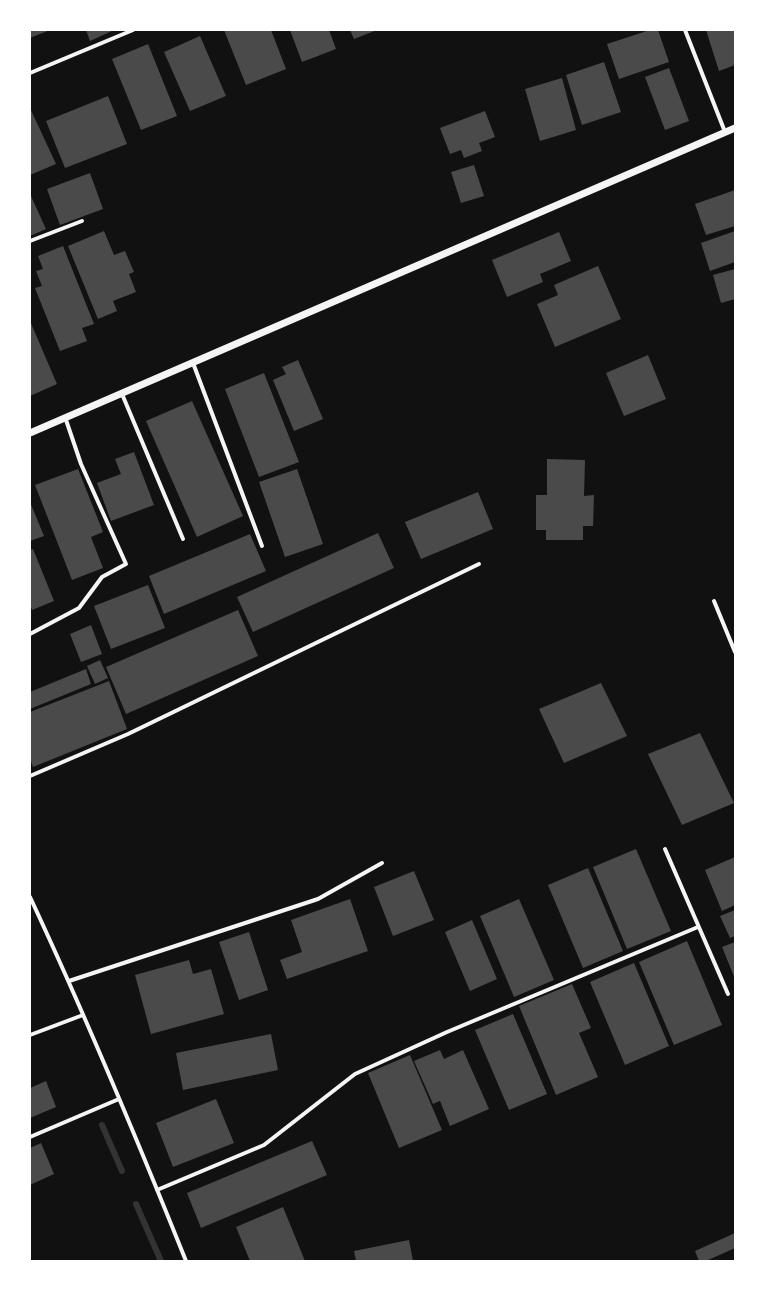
<!DOCTYPE html>
<style>
body{margin:0}
#map{position:relative;width:765px;height:1291px;overflow:hidden;background:#111;font-family:"DejaVu Sans",sans-serif}
canvas{display:block}
.frame{position:absolute;inset:0;border:31px solid #fff;pointer-events:none}
</style>
<div id="map">
<canvas width="765" height="1291"></canvas>
<div class="frame"></div>
</div>
<script>
const g = document.querySelector('canvas').getContext('2d');
g.lineJoin = 'round';
function strokePath(path, color, width, dash) { g.strokeStyle = color; g.lineWidth = width; g.lineCap = dash ? 'butt' : 'round'; g.setLineDash(dash || []); g.stroke(path); }
function fillPath(path, color) { g.fillStyle = color; g.fill(path, 'evenodd'); }
strokePath(new Path2D(`
 M102,1125L122,1171
 M136,1204L161,1261`), '#333', 6);
fillPath(new Path2D(`
 M30,30H50L30,38Z
 M86,30H114L90,41Z
 M224,30H271L286,69L246,85Z
 M290,30H329L336,49L302,62Z
 M350,30H377L354,39Z
 M650,30H658L669,62L619,79L607,44Z
 M706,30H735V65L719,71Z
 M200,36L226,96L190,111L164,52Z
 M148,44L177,116L141,130L112,59Z
 M604,62L621,112L582,125L566,75Z
 M669,68L689,121L665,130L645,77Z
 M562,78L576,130L540,141L525,89Z
 M108,96L127,144L65,168L46,121Z
 M30,108L56,164L30,175Z
 M485,111L495,137L479,143L482,151L464,158L461,150L450,154L440,128Z
 M474,165L484,196L461,203L451,172Z
 M90,173L103,209L60,225L47,189Z
 M735,190V226L706,235L695,204Z
 M30,194L46,229L30,236Z
 M104,231L114,255L125,251L134,272L129,274L136,292L113,301L117,311L98,319L68,246Z
 M735,231V262L710,271L701,243Z
 M559,232L571,261L540,274L543,282L507,297L492,260Z
 M63,246L94,324L82,328L87,341L60,351L35,288L42,286L36,271L43,269L38,256Z
 M598,266L621,319L555,347L537,304L558,295L554,285Z
 M735,269V299L721,303L713,275Z
 M30,321L57,384L30,396Z
 M648,355L666,399L624,416L606,373Z
 M298,360L323,419L294,431L273,380L286,374L282,367Z
 M264,373L299,462L259,477L225,389Z
 M192,401L243,516L197,537L146,421Z
 M134,452L154,505L111,521L97,483L121,474L115,459Z
 M547,459L585,460L584,496L594,495L593,526H583V540H546V530H536V495H547Z
 M78,469L103,532L91,537L103,568L72,580L35,485Z
 M297,469L323,544L285,557L259,482Z
 M478,492L493,529L421,559L405,522Z
 M30,502L44,536L30,541Z
 M378,533L394,568L253,632L237,597Z
 M250,534L266,571L164,614L149,576Z
 M33,549L54,601L32,610L30,604V550Z
 M148,585L165,628L111,649L94,606Z
 M238,610L258,656L126,714L106,667Z
 M91,625L102,654L81,662L70,634Z
 M100,660L108,678L95,684L87,666Z
 M86,669L91,684L30,709V692Z
 M109,681L127,729L33,767L30,758V712Z
 M601,683L627,736L564,763L539,709Z
 M700,733L734,803L682,825L648,754Z
 M636,849L671,931L627,949L593,867Z
 M735,857V905L722,911L705,870Z
 M588,868L623,951L583,968L548,885Z
 M414,871L434,920L393,936L374,887Z
 M350,899L368,951L287,979L280,960L302,952L291,920Z
 M519,899L554,980L514,997L480,916Z
 M735,910V936L730,938L720,916Z
 M472,920L497,979L470,991L445,932Z
 M249,932L268,990L239,1000L219,942Z
 M687,941L722,1025L674,1045L639,962Z
 M735,942V979L722,947Z
 M189,960L193,974L211,969L224,1014L151,1034L135,975Z
 M634,963L669,1046L625,1065L590,982Z
 M572,984L591,1028L579,1033L598,1077L556,1095L519,1006Z
 M513,1014L547,1094L509,1110L475,1030Z
 M271,1034L278,1070L183,1090L176,1053Z
 M440,1050L444,1059L463,1050L489,1109L450,1126L440,1101L433,1104L414,1061Z
 M410,1055L442,1130L399,1148L368,1073Z
 M46,1081L56,1107L30,1118V1088Z
 M216,1099L234,1143L173,1167L156,1123Z
 M312,1141L327,1175L201,1228L187,1193Z
 M41,1143L54,1174L30,1185V1148Z
 M283,1207L305,1261H250L236,1227Z
 M735,1233V1248L706,1261H699L695,1251Z
 M409,1240L413,1261H356L354,1251Z`), '#4a4a4a');
strokePath(new Path2D(`
 M685,30L725,132
 M30,73L133,30
 M30,241L82,221
 M193,363L262,546
 M122,394L183,539
 M714,601L735,652
 M30,634L79,608L102,577L126,564L81,464L65,417
 M30,776L128,734L479,564
 M665,849L728,994
 M30,897C86,1017 137,1139 186,1261
 M69,981L318,899L382,863
 M30,1035L83,1015
 M30,1137L119,1099
 M157,1190L264,1145L355,1074L447,1032L698,927`), '#f5f5f5', 4);
strokePath(new Path2D(`
 M30,433L735,128`), '#f5f5f5', 7);
</script>
